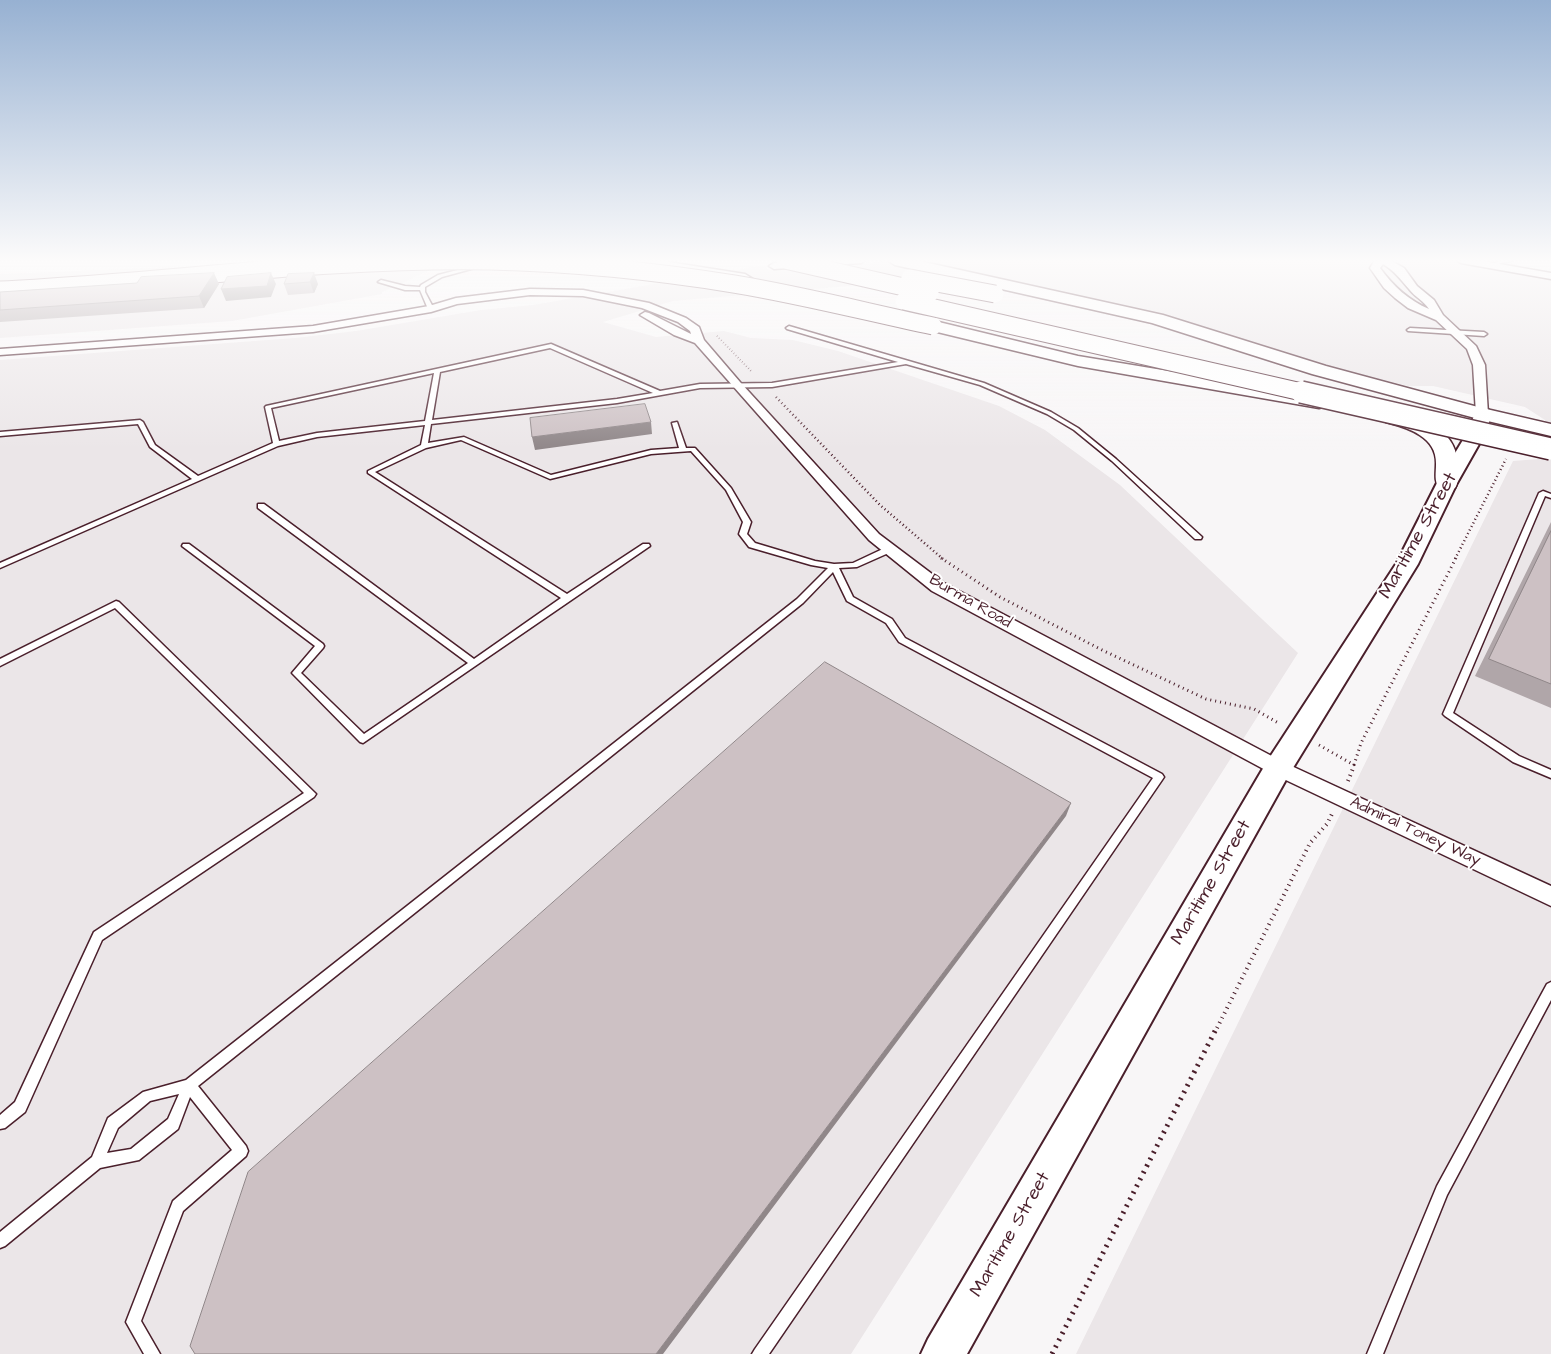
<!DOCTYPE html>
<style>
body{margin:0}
canvas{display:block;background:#f8f6f7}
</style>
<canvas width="1551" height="1354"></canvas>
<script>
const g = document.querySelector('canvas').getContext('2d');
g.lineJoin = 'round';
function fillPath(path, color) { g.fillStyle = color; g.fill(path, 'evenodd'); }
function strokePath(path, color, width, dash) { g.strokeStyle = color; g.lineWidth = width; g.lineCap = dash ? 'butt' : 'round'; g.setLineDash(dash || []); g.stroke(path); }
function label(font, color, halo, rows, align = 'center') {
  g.font = font + ' "Architects Daughter",sans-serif'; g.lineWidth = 4; g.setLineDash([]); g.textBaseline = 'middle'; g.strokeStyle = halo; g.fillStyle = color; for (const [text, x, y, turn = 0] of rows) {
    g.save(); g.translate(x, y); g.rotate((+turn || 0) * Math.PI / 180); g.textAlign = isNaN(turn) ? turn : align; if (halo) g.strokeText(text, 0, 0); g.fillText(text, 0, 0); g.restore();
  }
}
fillPath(new Path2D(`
 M903,260H1503L1522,267L1551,271V1354H1076L1513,461L1539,459L1545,420L1525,407L1433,386H1408L966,276L673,301L603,322L656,337L724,331L751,338L793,340L838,351L999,406L1045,430L1120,485L1298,653L851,1354H0V360L295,338L356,331L481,310L533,305L764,265L769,270Z
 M250,264L435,268L382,292V294L232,321L0,338V274Z`), '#ebe6e8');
const service = new Path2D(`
 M1505,260H1513L1490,266L1488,265Z
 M473,266H475V268L442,277L425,287V292L434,309L431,311L428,309L420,290H405L378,282L381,280L405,286L420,287L421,285L438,275Z
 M789,326L984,383L1051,412L1078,428L1116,459L1202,537L1201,539H1195L1112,461L1074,430L1047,414L980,385L906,364L772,387L700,388L617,403L431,424L428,443L464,437L551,475L651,450L679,448L672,423L677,422L686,448H695L731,488L751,522L747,534L755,543L815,561L834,564L853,563L887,547H893L894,549L893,551L857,567L839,568L853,597L892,619L905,638L1162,774L1164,777L1162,780L769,1354H752L755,1349L1153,778L899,642L886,623L847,601L833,572L803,603L198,1086L246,1146L248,1151L246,1156L183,1211L141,1321L160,1354H144L126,1322L173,1201L232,1150L190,1097L178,1129L139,1160L100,1168L5,1246L0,1248V1232L92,1157L108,1118L143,1092L186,1080L797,599L828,568L811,565L749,547L739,534L743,522L726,490L691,451L651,454L550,479L461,440L426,448L375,472L567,594L643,544H649L650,546L363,743L360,742L292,673L315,646L182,546L183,544H189L323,644L324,646L323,648L301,673L364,734L468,663L258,508V504H264L474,659L561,598L368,473V471L421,445L425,425L317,437L278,446L0,568V563L192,479L150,447L138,424L0,436V432L140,420L143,422L155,445L198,476L273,443L265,407L266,406L551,344L660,391L700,384L772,383L898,362L787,329L786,328ZM550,348L653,393L617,399L432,420L440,372ZM434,373L425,421L317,433L279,441L271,408ZM179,1094L168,1119L131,1149L107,1153L118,1128L150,1101Z
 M1410,328L1484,332L1487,334L1484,336L1408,331L1407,330Z
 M1543,491L1551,494V498L1545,496L1453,713L1519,756L1551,770V778L1513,762L1445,716L1443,714L1539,493Z
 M116,601L119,602L316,794L314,797L102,940L25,1112L5,1128L0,1129V1115L15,1102L94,932L304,793L115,608L0,666V659Z
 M1551,982V1000L1447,1195L1383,1354H1367L1437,1186L1547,984Z`);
const minor = new Path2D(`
 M819,260H866L861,263L774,269L769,266L774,263Z
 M1375,260H1390L1404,268L1417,286L1434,300L1443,315L1476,346L1485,365L1488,414L1486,417H1478L1476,414L1473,365L1467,349L1436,320L1408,308L1395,298L1384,288L1370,268ZM1383,264C1396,272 1399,278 1409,289C1415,297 1424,301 1429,309C1408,300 1393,286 1380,268Z
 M1456,260H1477L1551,273V279L1461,263Z
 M530,289L583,290L649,303L686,318L699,327L704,340L740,382L879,534L944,583L1285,763L1551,886V906L1271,773L932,591L869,540L695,343L674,335L640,315L645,312L649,313L691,334L690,331L678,322L642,308L583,296L530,295L457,304L431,312L313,332L0,355V349L313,326L429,306L456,298Z`);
const secondary = new Path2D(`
 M1482,409L1488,410L1491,414L1487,430L1457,483L1418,564L1288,776L967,1354H921L928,1339L1268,760L1396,564L1437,483L1469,430L1476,410Z`);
const primary = new Path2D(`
 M1482,408L1551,424V436L1475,418L1472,414L1475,410Z
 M1393,412C1426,420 1458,429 1458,469C1457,476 1459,482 1455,488L1447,490L1439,488C1434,481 1436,473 1436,464C1437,437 1409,428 1386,422L1383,418L1386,414Z`);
const motorway = new Path2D(`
 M620,260H656L745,274L753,279L745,284L628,265Z
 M887,260H915L1163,315L1326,366L1489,410L1492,414L1489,418H1475L1312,374L1152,323L895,265Z
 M906,314L1078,356L1319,396L1326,398L1329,402L1326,406L1319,408L1078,366L900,323L897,319L900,315Z`);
strokePath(service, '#4a1f2b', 3);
strokePath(minor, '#4a1f2b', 3);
strokePath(secondary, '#4a1f2b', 4);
strokePath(primary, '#4a1f2b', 3);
strokePath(motorway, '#4a1f2b', 3);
strokePath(new Path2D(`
 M717,336L752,372`), '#4a1f2b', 2, [0.5, 2.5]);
strokePath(new Path2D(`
 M776,397L880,505L943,559
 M1455,559L1506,459`), '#4a1f2b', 2.5, [1, 3]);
strokePath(new Path2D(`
 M941,558L1000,597L1102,650L1206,699L1254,709L1280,724
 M1319,745L1354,765L1353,767
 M1354,765L1361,743L1456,558`), '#4a1f2b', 3, [1, 4]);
strokePath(new Path2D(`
 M1348,781L1354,766
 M1217,1028L1310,843L1327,824L1332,814`), '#4a1f2b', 4, [1, 4.5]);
strokePath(new Path2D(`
 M1052,1354L1217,1027`), '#4a1f2b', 5, [2, 5.5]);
fillPath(service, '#fff');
fillPath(minor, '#fff');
fillPath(secondary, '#fff');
fillPath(primary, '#fff');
fillPath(motorway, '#fff');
const motorwayBridgeFar1 = new Path2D(`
 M785,260L930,293
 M910,278L995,294
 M0,290C164,282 326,258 490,261C572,263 654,271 734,284C801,295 867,312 933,326
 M904,301L1306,393`);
const motorwayBridge = new Path2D(`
 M1301,392L1551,449`);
strokePath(motorwayBridgeFar1, '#4a1f2b', 19, []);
strokePath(motorwayBridge, '#4a1f2b', 24, []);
strokePath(motorwayBridgeFar1, '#fff', 17);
strokePath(motorwayBridge, '#fff', 21);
fillPath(new Path2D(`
 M288,274L318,284L314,293L288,295L284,284Z
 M137,283L219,284L204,308L0,322V292Z
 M1551,522V708L1475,676Z`), '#b0a6a9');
fillPath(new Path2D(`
 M214,273L219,284L204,308L199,296Z
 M271,273L276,284L271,297L226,301L221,289Z
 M314,273L318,284L314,293L310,282Z
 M651,422L652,434L535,450L532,437Z
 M1071,803L1066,816L663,1354H656Z`), '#908789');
const building = new Path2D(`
 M214,273L199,296L0,310V292L137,283L141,277Z
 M271,273L267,286L221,289L227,277Z
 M314,273L310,282L284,284L288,274Z
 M645,404L651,422L532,437L530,418Z
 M1551,531V684L1489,659Z
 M825,662L1071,803L656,1354H195L190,1346L248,1172Z`);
fillPath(building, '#cdc1c4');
strokePath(building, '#908789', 1);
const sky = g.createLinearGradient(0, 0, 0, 450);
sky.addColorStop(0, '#97b1d2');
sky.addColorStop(0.58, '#fcfbfb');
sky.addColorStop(1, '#fcfbfb00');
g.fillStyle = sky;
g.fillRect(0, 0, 1551, 450);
label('16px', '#4a1f2b', '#fff', [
 ["Burma Road",970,602,30],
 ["Admiral Toney Way",1415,832,25]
]);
label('19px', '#4a1f2b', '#fff', [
 ["Maritime Street",1419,536,-61],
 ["Maritime Street",1212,883,-60],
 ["Maritime Street",1011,1235,-60]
]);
</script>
